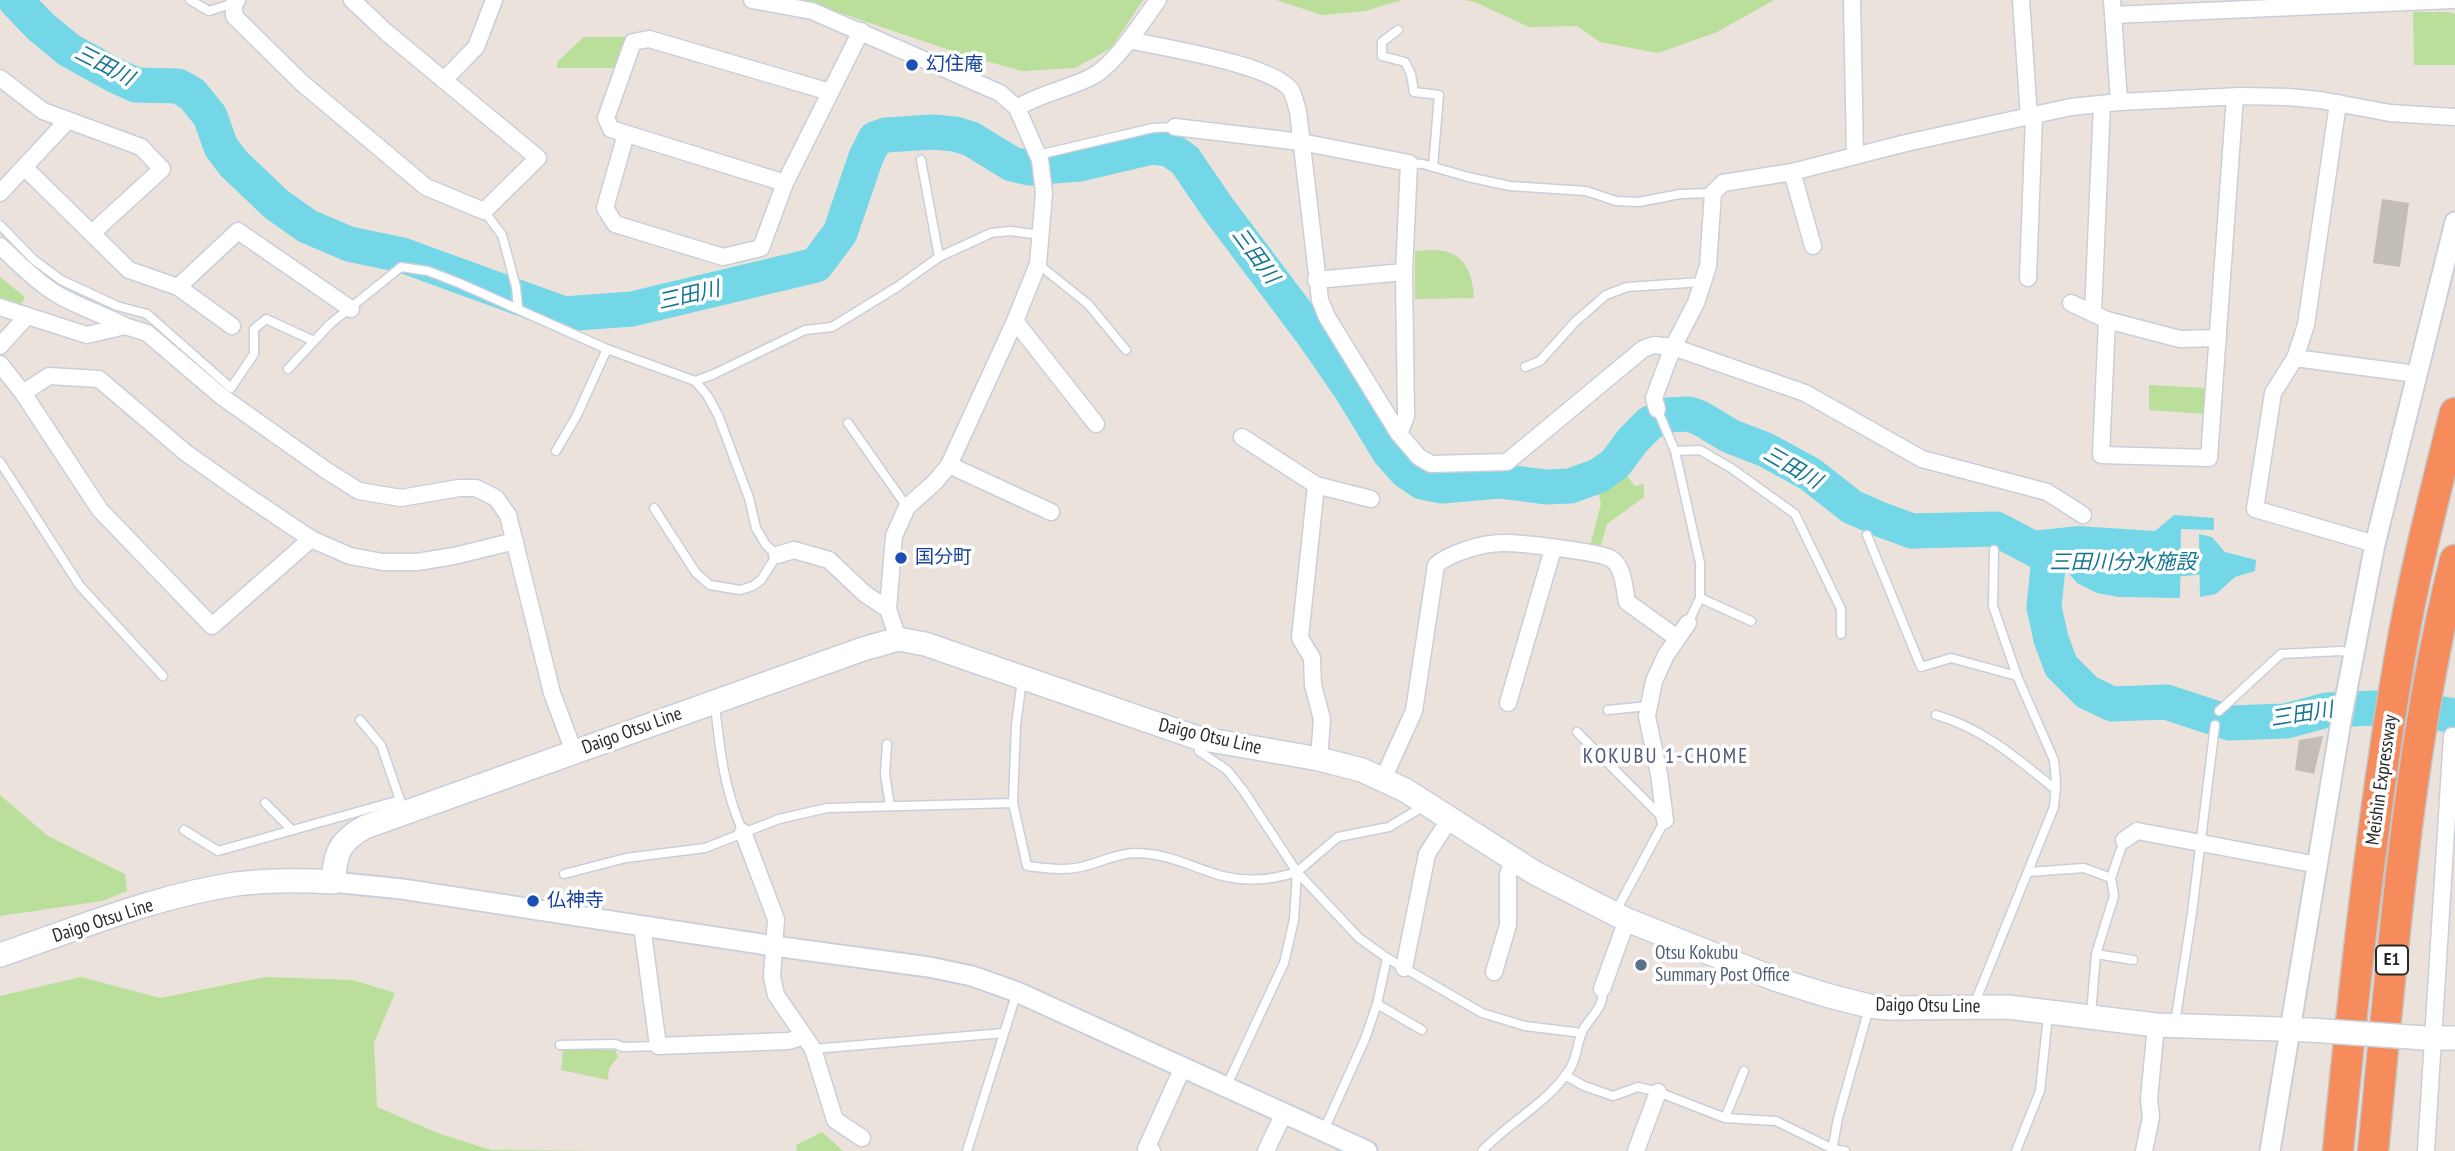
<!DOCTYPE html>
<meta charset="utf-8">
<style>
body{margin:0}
canvas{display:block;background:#eae2db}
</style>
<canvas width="2455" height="1151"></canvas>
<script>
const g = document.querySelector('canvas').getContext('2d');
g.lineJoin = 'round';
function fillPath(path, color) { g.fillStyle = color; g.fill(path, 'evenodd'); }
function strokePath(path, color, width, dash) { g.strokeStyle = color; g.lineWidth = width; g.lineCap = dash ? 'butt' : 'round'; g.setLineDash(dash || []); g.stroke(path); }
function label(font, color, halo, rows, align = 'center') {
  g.font = font + ' "PT Sans Narrow","Noto Sans JP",sans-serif'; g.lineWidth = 7; g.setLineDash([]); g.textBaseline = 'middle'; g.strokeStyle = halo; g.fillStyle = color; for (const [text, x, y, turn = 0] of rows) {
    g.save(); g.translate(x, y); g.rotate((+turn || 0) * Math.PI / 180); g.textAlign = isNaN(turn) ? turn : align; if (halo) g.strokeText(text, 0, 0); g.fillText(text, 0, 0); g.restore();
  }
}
fillPath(new Path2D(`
 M802,0H1143L1111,48L1075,68L1022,71L964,55Z
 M1276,0H1402L1365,11L1322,15Z
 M1465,0H1774L1717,32L1658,53L1600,42L1577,26L1529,27L1475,2Z
 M2413,12H2448L2455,14V65H2414Z
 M584,37H626L614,68H557L558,61Z
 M1415,251C1423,251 1434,249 1443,251C1467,255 1473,277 1474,298L1415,299Z
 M0,277L25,297L21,304L0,297Z
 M2149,385L2207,388L2206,414L2149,410Z
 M1623,471L1635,486L1644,484V497L1607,524L1600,549L1590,546L1601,504L1596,482Z
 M0,795L48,836L125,874L127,891L102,901L0,916Z
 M81,977L160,998L265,977L353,980L395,993L374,1043L377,1107L440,1134L491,1150L599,1151H0V996Z
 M563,1049L615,1050L618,1057L609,1068L608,1080L561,1070Z
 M822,1132L843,1151H797L796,1145Z`), '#badf9a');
fillPath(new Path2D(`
 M2174,515L2214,518V530L2181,529L2180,598L2119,597L2097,593L2077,583L2054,556L2030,543L2031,531L2078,526L2155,531Z
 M2199,534L2212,537L2225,552L2256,560L2255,571L2235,577L2216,594L2200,597Z`), '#73d7e8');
strokePath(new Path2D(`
 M1996,529L2039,539
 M2174,574L2205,571`), '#73d7e8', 6);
strokePath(new Path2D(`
 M15,0L41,27L69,50L114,75L136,85L178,86L192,94L210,116L221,147L233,163L276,204L307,226L349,244L402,255L564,314L632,309L816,265L840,233L866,157L875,139L886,135L933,132L955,134L971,139L1012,164L1029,168L1080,164L1152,147L1169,149L1185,160L1217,207L1314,336L1350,388L1389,452L1406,471L1422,482L1442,486L1499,481L1546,487L1570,486L1598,476L1615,464L1633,440L1650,423L1667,415L1689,414L1700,418L1730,436L1766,450L1810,474L1852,507L1882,520L1912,531L1996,529L2049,557L2044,607L2051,639L2061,666L2087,692L2112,704L2166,702L2230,723L2286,721L2327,710L2400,707L2455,716`), '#73d7e8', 35);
fillPath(new Path2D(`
 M2382,199L2409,203L2400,267L2373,263Z
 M2323,736L2314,774L2295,770L2299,740Z`), '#c3bdb7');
const service = new Path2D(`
 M190,0L209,11L234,3
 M1398,30L1382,42V56L1405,62L1411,74L1414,92L1439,95L1433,167
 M1038,155L1153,128L1175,127
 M921,160L939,257
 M1409,163L1423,164L1468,177L1510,186L1586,191L1616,201L1639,202L1680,194L1713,193
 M484,211L502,235L516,287L518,308
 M0,225L34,260L61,280L117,306L147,314L231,388L254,354V329L266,319L314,341
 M1038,264L1088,304L1126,350
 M1525,367L1540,361L1575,322L1606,295L1627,287L1702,282
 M288,369L330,324L401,267L428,271L459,283L607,349L695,381L707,395L718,415L749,498L756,528L766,545L777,555L761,580L753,586L740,590L710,585L696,573L654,508
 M695,381L712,375L805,330L832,327L897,287L939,257L991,233L1010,231L1042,235
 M1657,409L1675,451L1700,563V598L1688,623
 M848,423L907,507
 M556,451L577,415L607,349
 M1675,451L1700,450L1731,468L1795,514L1841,609V634
 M0,462L80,586L163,676
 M1867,535L1921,667L1951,658L2017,676
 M1700,598L1751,621
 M1022,680L1016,725L1013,803L1027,866C1046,868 1063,871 1081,867C1099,863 1115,854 1134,853C1162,853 1181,862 1207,871C1237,883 1266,882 1297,872
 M715,705C720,752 724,789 743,832
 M1608,710L1648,706
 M2219,711L2281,654L2340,651L2353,653
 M1936,715C1983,728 2018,759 2056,790
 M360,720L381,745L400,800
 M1577,732L1665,820L1616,911
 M1198,741L1199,751L1227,770L1243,790L1297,872L1359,938L1387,958L1482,1013L1525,1026L1582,1033
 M887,744L885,774L890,806
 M265,803L292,830
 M184,830L218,851L400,800L404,809
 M2028,872L2084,868L2111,878
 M564,874L626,858L705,848L779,819L827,808L1013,803
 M2096,954L2133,960
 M1387,958L1377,1004L1422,1030
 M1979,1006L1978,995L2054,807L2056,782L2054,760L2017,676L1993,606L1994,550
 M2091,1014L2096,954L2114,896L2111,878L2124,840
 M2175,1023L2192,913L2215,725
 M560,1045L615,1044L623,1047L658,1046
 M813,1049L1004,1033
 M1565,1075L1584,1086L1613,1096L1638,1087L1658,1092L1725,1118L1776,1121L1833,1149L1845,1151
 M1226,1087L1284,963L1294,920L1297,872L1338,837L1389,827L1424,806
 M1725,1118L1744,1071
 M1324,1130L1365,1039L1377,1004
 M967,1151L1017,992
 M1482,1151C1510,1121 1547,1104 1570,1069C1577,1057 1577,1044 1582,1032C1589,1017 1606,1007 1602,989
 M1832,1151L1838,1118L1869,1008
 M2016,1151L2040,1091L2048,1016`);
const minor = new Path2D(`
 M237,0L234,3V16L302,83L426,187L484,211L538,158L386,32L352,0
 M752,0L812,11L1000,93L1017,108L1040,160L1044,193L1038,264L1015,321L949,465L935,482L907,507L894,536L888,609L898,639
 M1852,0L1855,155
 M2021,0L2029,117
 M2112,0L2119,102
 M2113,15L2452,0
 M1129,40C1164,48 1271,64 1291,90C1294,96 1296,105 1298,111L1320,300L1327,317L1399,434L1419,457L1431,464L1507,462L1643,349L1654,345L1673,347L1805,393L1922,459L2047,492L2083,515
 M0,78L43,111L141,147L162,169L92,233
 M444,80L476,47L494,0
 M2338,103L2306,325L2295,358L2273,393L2255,509L2375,544
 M1017,108C1043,92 1066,90 1091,77C1115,65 1142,22 1158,0
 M1175,127L1301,142L1409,163L1404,272L1406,416L1399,434
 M626,134L605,208L615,224L723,257L761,248L785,183L861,31
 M24,167L129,270L178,287L232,326
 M1792,172L1813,246
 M785,183L611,129L606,118L633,42L649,39L830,92
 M0,193L68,120
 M0,246C19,263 37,283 60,296C80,307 104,315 125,326
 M2028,278L2034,116
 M1316,280L1404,272
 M178,287L238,231L351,309
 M2071,303L2107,320L2180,339L2218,338
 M0,307L87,335L125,326L147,333L221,396L327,471L359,491L401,498L459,488H476L496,498L508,515L552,693L574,752
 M2093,313L2102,104
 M2107,320L2101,455L2209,458L2235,96
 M1015,321L1096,424
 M0,346L27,316
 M2295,358L2416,374
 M0,364L23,393L100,510L212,626L311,539
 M23,393L49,376L99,379L186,453L247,496L311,539L350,556L383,562H417L454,556L515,541
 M1657,409L1654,398L1673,347L1696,303L1708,266L1713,193L1723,183L1792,172L1906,143L2071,107L2119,102L2241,96L2288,97L2320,100L2390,113L2455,117
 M1242,437L1316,485
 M949,465L1051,512
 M777,555L794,550L829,560L865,594L888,609
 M1508,703L1553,549
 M1319,759L1322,719L1313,685L1312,658L1300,638L1316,485L1371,499
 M1383,779L1414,711L1436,565C1450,553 1483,543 1502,543C1517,542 1598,552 1610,558C1624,566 1624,588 1627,602L1677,638
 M1665,820L1659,774L1647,716L1654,681L1666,655L1688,623
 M743,832L776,919L772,977L776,995L813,1049L835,1120L862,1138
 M2124,840L2137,831L2318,865
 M642,926L658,1046L789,1041L804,1036
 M1404,968L1427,854L1449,820
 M1494,972L1508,925V875L1513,860
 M1602,989L1627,920
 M1152,1151L1146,1149L1183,1067
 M1266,1151L1284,1113
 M1636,1151L1658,1092
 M2144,1151L2151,1117L2149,1099L2156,1025
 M2426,1151L2452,736`);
const tertiary = new Path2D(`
 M333,882L402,889L774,946L929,967L972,976L1017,992L1367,1151
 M2270,1151L2341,721L2375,544L2455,222`);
const secondary = new Path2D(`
 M0,955C77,929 155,896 236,884C268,880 301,880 333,882C336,853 338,842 365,827L863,649L898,639L925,644L1198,738L1319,759L1362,770L1405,790L1535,873L1627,920L1775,979L1826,995L1869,1006L1888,1008L2008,1007L2156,1025L2310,1030
 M2425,1038H2455`);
const motorway = new Path2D(`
 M2338,1151C2354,986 2372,820 2400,656C2414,574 2435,493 2455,413
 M2373,1151C2393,954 2407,753 2455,560`);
strokePath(service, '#c9cfda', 11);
strokePath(minor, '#c9cfda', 19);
strokePath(tertiary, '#c9cfda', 23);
strokePath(secondary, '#c9cfda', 26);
strokePath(motorway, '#c3c3c3', 33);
strokePath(service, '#fff', 8);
strokePath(minor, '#fff', 16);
strokePath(tertiary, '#fff', 19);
strokePath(secondary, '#fff', 23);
strokePath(motorway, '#f68b5b', 30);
const secondaryBridge = new Path2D(`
 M2310,1030L2425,1038`);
strokePath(secondaryBridge, '#c9cfda', 26, []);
strokePath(secondaryBridge, '#fff', 23);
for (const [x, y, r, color] of [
 [912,65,7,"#1a4fb4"],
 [901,558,7,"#1a4fb4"],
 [533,901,7,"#1a4fb4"],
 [1641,965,7,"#5c6f8a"]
]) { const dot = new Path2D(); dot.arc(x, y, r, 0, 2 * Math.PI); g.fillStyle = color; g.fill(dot); strokePath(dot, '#fff', 2.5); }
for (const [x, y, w] of [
 [2392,960,32]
]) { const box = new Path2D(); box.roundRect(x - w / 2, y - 14.5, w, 29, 5); g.fillStyle = '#fff'; g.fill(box); strokePath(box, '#292929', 2); }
label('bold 18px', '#292929', null, [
 ["E1",2392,960]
]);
label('19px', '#164399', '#fff', [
 ["幻住庵",926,65],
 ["国分町",915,558],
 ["仏神寺",547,901]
], 'left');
label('19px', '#292929', '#fff', [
 ["Daigo Otsu Line",632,731,-20],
 ["Daigo Otsu Line",1210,737,13],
 ["Meishin Expressway",2382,780,-82],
 ["Daigo Otsu Line",103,921,-18],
 ["Daigo Otsu Line",1928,1006,1]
]);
label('19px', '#4e5e75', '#fff', [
 ["Otsu Kokubu",1655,954],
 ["Summary Post Office",1655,976]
], 'left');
label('italic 21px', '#147692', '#fff', [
 ["三田川",104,66,27],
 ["三田川",1255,256,54],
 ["三田川",689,296,-13],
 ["三田川",1792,468,30],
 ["三田川分水施設",2123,563],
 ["三田川",2302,715,-9]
]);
g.letterSpacing = '2px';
label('21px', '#4c5977', '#fff', [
 ["KOKUBU 1-CHOME",1666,757]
]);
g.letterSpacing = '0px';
</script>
